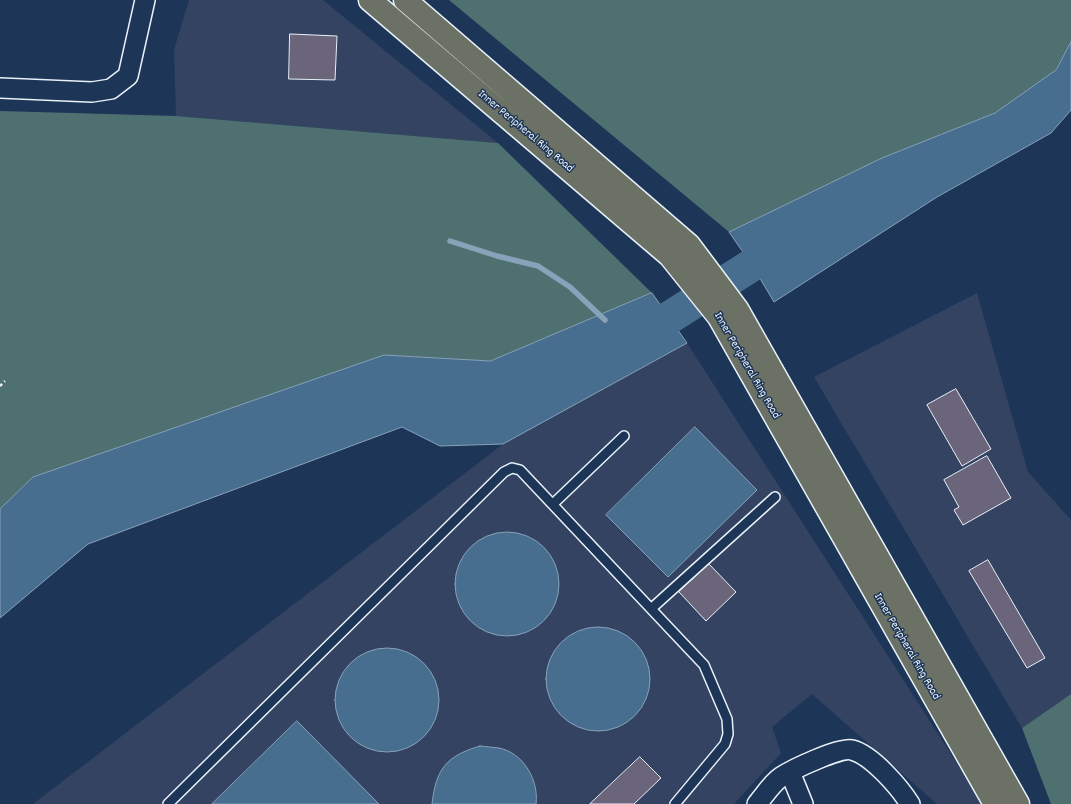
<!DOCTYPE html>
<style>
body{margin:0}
canvas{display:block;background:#1d3557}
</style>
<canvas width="1071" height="804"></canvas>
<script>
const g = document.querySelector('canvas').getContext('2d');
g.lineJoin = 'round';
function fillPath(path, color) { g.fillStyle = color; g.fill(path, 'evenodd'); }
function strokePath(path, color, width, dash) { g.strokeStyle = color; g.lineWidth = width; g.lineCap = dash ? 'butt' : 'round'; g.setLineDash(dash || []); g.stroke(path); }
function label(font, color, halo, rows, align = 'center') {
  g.font = font + ' Dekko,sans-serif'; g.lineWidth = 3; g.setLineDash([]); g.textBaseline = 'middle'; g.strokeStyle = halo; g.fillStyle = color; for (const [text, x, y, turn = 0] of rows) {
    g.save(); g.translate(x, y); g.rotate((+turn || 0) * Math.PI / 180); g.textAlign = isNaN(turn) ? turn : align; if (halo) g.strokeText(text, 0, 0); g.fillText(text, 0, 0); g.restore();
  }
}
fillPath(new Path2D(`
 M189,0H323L498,143L176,116L174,50Z
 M977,293L1028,472L1071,520V694L1022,728L814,377Z
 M687,343L983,804H937L812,694L772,727L781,753L734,804H33L503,444Z`), '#344362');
fillPath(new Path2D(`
 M449,0H1071V42L1056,70L995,113L882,158L729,232Z
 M0,111L176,116L498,143L652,293L490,361L384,355L33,477L0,509Z
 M1071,694V804H1051L1022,728Z`), '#4f7070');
const water = new Path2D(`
 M1071,42V110L1051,133L937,197L774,302L752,265L729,232L882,158L995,113L1056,70Z
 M652,293L687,343L503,444L440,446L402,427L88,544L0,618V509L33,477L384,355L490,361Z
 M695,427L757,490L668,577L606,515Z
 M455 584a52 52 0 1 1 104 0a52 52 0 1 1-104 0Z
 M546 679a52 52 0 1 1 104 0a52 52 0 1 1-104 0Z
 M335 700a52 52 0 1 1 104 0a52 52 0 1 1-104 0Z
 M297,721L379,804H212Z
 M480,746C486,747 493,747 499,748C524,753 539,781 536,804H432C436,769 446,756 480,746Z`);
fillPath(water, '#476d8f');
strokePath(water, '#87a2b9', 1);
strokePath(new Path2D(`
 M450,241L497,256L538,266L570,287L605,320`), '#87a2b9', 5.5);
strokePath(new Path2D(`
 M631,342L752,265L793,247`), '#476d8f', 33);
const building = new Path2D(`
 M290,34L337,36L335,80L289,79Z
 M956,389L991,449L962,466L927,405Z
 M987,456L1011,498L963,525L954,510L959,507L944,480Z
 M988,560L1045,658L1027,668L969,571Z
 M709,564L736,592L706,621L679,592Z
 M640,757L661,778L634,804H590Z`);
fillPath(building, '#6a657a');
strokePath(building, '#e8f1f8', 1);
const lane = new Path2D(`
 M553,504L624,436
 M652,608L775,497
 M168,804L504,472L512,468L520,470L704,665L727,719L728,734L725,744L675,804`);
const street = new Path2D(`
 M0,88L92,92L111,89L128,76L145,0
 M790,772L803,804
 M757,804C764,796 772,783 781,777C793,769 840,747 852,750C872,755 900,788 910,804`);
const primary = new Path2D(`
 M370,0L670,256L719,317L995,804
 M405,0L689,245L737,309L1018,804`);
strokePath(lane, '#e8f1f8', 12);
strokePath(street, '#e8f1f8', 22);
strokePath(primary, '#e8f1f8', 25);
strokePath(new Path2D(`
 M0,386L5,381`), '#e8f1f8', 2.5, [3, 3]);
strokePath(lane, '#1d3557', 9);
strokePath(street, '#1d3557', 19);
strokePath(primary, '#6b7165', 22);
label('12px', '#e8f1f8', '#1d3557', [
 ["Inner Peripheral Ring Road",525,132,40],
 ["Inner Peripheral Ring Road",746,366,60],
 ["Inner Peripheral Ring Road",906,647,60]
]);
</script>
